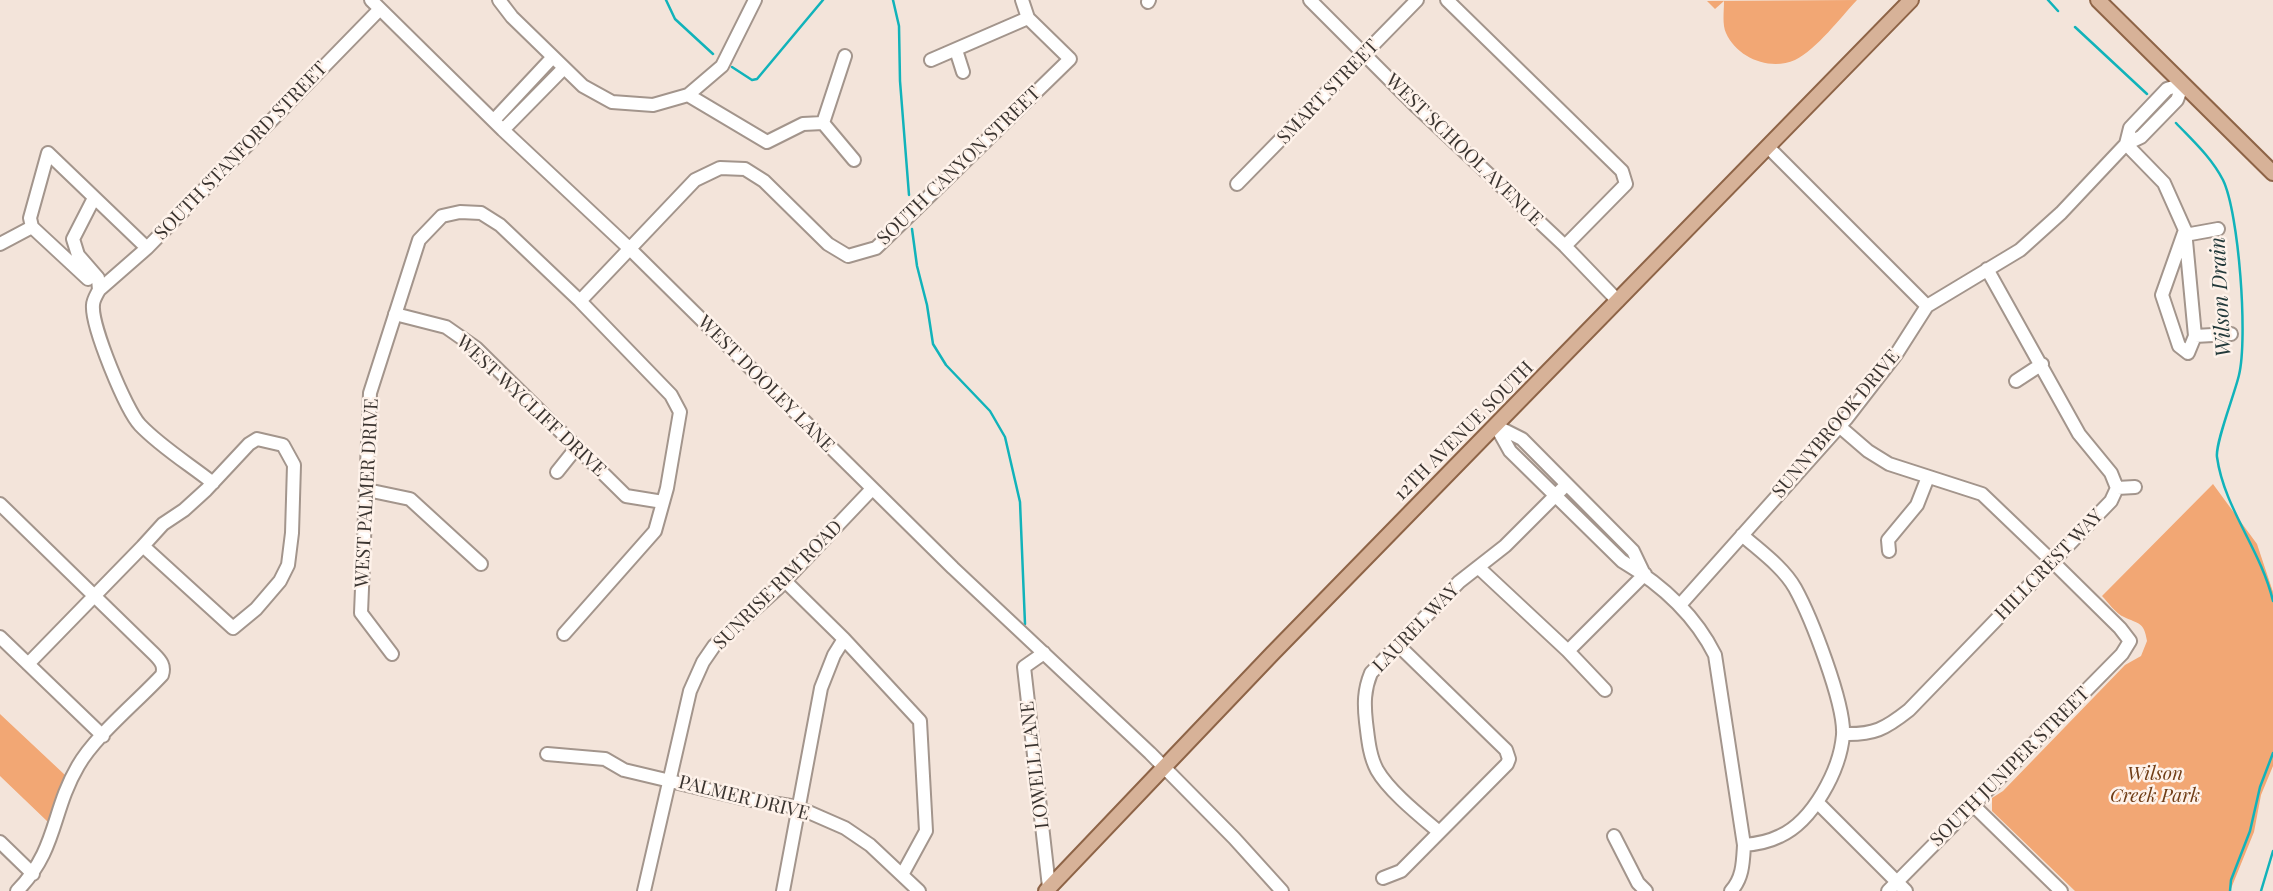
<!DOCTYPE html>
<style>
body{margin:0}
canvas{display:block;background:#f3e4da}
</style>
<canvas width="2273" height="891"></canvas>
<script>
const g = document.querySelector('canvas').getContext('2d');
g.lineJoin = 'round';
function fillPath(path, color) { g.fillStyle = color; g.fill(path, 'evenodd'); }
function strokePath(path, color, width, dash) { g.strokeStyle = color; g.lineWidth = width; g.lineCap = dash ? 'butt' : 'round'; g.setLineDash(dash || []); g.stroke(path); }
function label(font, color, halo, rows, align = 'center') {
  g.font = font + ' "Playfair Display",serif'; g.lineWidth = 5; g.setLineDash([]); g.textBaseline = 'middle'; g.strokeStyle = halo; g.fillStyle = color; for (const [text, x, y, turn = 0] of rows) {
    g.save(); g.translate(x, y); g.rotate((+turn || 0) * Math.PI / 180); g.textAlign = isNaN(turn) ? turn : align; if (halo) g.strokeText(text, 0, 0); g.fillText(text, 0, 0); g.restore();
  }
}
fillPath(new Path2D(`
 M1857,0C1840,18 1817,49 1795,60C1770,71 1737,58 1726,33C1722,25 1724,11 1724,1L1715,9L1707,1Z
 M2213,484L2257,544L2273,592V766L2261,795L2254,832L2230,891H2075L1992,811V798L2003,791L2125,665L2141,656L2147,641C2144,621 2138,624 2124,617C2116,614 2108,602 2102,596Z
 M0,714L65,775L48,822L0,776Z`), '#f2a774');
strokePath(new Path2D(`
 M666,0L675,19L713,54
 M893,0L899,26L900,81L909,195
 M2048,0L2058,11
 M2075,27L2147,94
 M732,67L752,80L757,79L823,0
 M2176,123C2193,141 2211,157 2223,180C2239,213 2248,338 2239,375C2235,393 2215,443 2217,457C2224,508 2261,550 2273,601
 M912,229L917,266L927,305L933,344L946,365L990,411L1005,437L1020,502L1025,624
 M2230,891L2231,880L2250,831L2260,787L2273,753
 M2261,891L2273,851`), '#11b3ba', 2.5);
const minor = new Path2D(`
 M371,0L503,130L630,249L953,568L1150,753L1234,838L1282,891
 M499,0L512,17L583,86L612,102L653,105L688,95L722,66L755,0
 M1310,0L1417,107L1565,246L1618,301
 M1447,0L1622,171L1626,184L1565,246
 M1148,2L1149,0
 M956,50L963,72
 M931,60L1028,18
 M688,95L767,142L803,124L823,123L854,160
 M494,120L552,58
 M823,123L845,56
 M503,130L564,68
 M2126,144L2164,183L2185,230L2195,336L2188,353L2179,346L2162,295L2185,230
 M2126,144L2130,128L2167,89L2183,84
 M1768,147L1927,306
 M1237,184L1417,0
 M94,198L73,239L78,255L98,278L99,290
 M32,227L30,218L48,153L147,248
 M32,227L88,279
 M2185,235L2218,229
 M0,244L32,227
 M395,314L446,327L476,348L626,496L663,502
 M2195,336L2231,334
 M2016,381L2042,364
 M1496,426L1510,451L1622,561C1661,584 1695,615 1715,655L1744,845C1743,862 1743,878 1731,891
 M1496,426L1522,439L1633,551L1644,574
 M1839,426L1868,451L1889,464L1982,494L2053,562L2120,628L2130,641L2122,654L1888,891
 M257,439L283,445L294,465L292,533L288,565L280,581L256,609L233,628L143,546L163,524L184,510L206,490L249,444Z
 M557,472L577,447
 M213,483C189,464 161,447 140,425C126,410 91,326 93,305C93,300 97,294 99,290L147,248L380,9
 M2117,488L2135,487
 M367,490L410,499L481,564
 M0,504L154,654C161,661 165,666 162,675C137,702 95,736 78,766C51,812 58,849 17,891
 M1742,535C1760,551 1783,567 1795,588C1811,617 1845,704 1843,735C1840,770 1813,821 1780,836C1768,842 1757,844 1744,845
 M1889,551L1888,540L1917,505L1928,477
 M1478,567L1568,651L1605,690
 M785,581L844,639L920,721L926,831L902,875
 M1680,605L1846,419L1897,353L1927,306L2020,250L2061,213L2126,144L2141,137L2177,100L2183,84
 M564,634L655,531L667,488L680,412L671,395L580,301L695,180L720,168L745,169L764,181L828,244L848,256L876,248L1070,59L1028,18L1022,0
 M0,637L103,736
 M1568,651L1645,574
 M1044,653L1024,667L1049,887
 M392,654L361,613L370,393L419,240L442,216L460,212L481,213L500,225L580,301
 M28,664L143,546
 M1843,734C1874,735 1885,729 1909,710L2111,501L2117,488L2111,473L2079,434L1987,269
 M547,754L605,759L624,770L746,799L797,807L845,828L870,845L919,891
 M1817,802L1906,891
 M1973,805L2061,891
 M1439,832C1419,815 1389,791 1377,770C1369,755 1368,737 1366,722C1364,704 1364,690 1371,673L1459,582L1505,546L1566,485
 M1614,836L1638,883L1646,891
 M0,842L33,874
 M1383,878L1401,871L1507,764L1509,759L1506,750L1398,645
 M644,891L690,691L703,662L714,646L778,588L872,489
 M783,891L821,688L834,655L844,639`);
const major = new Path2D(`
 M2098,0L2273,173
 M1046,891L1272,654L1911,0`);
strokePath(minor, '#a3958c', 16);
strokePath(major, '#8e6447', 18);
strokePath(minor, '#fff', 12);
strokePath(major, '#d7b298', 14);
label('19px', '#3a3430', '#fef2ea', [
 ["SMART STREET",1328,92,-46],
 ["WEST SCHOOL AVENUE",1464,150,44],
 ["SOUTH STANFORD STREET",241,151,-46],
 ["SOUTH CANYON STREET",959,166,-44],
 ["WEST DOOLEY LANE",766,384,45],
 ["WEST WYCLIFF DRIVE",531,406,43],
 ["SUNNYBROOK DRIVE",1836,424,-50],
 ["12TH AVENUE SOUTH",1464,431,-45],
 ["WEST PALMER DRIVE",367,493,-87],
 ["HILLCREST WAY",2049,565,-46],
 ["SUNRISE RIM ROAD",778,585,-45],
 ["LAUREL WAY",1416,628,-46],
 ["LOWELL LANE",1035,765,-97],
 ["SOUTH JUNIPER STREET",2010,767,-45],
 ["PALMER DRIVE",744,798,14]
]);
label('italic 19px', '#703d16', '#fef2ea', [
 ["Wilson",2155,774],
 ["Creek Park",2155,796]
]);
label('italic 21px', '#22393a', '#fef2ea', [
 ["Wilson Drain",2221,297,-93]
]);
</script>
